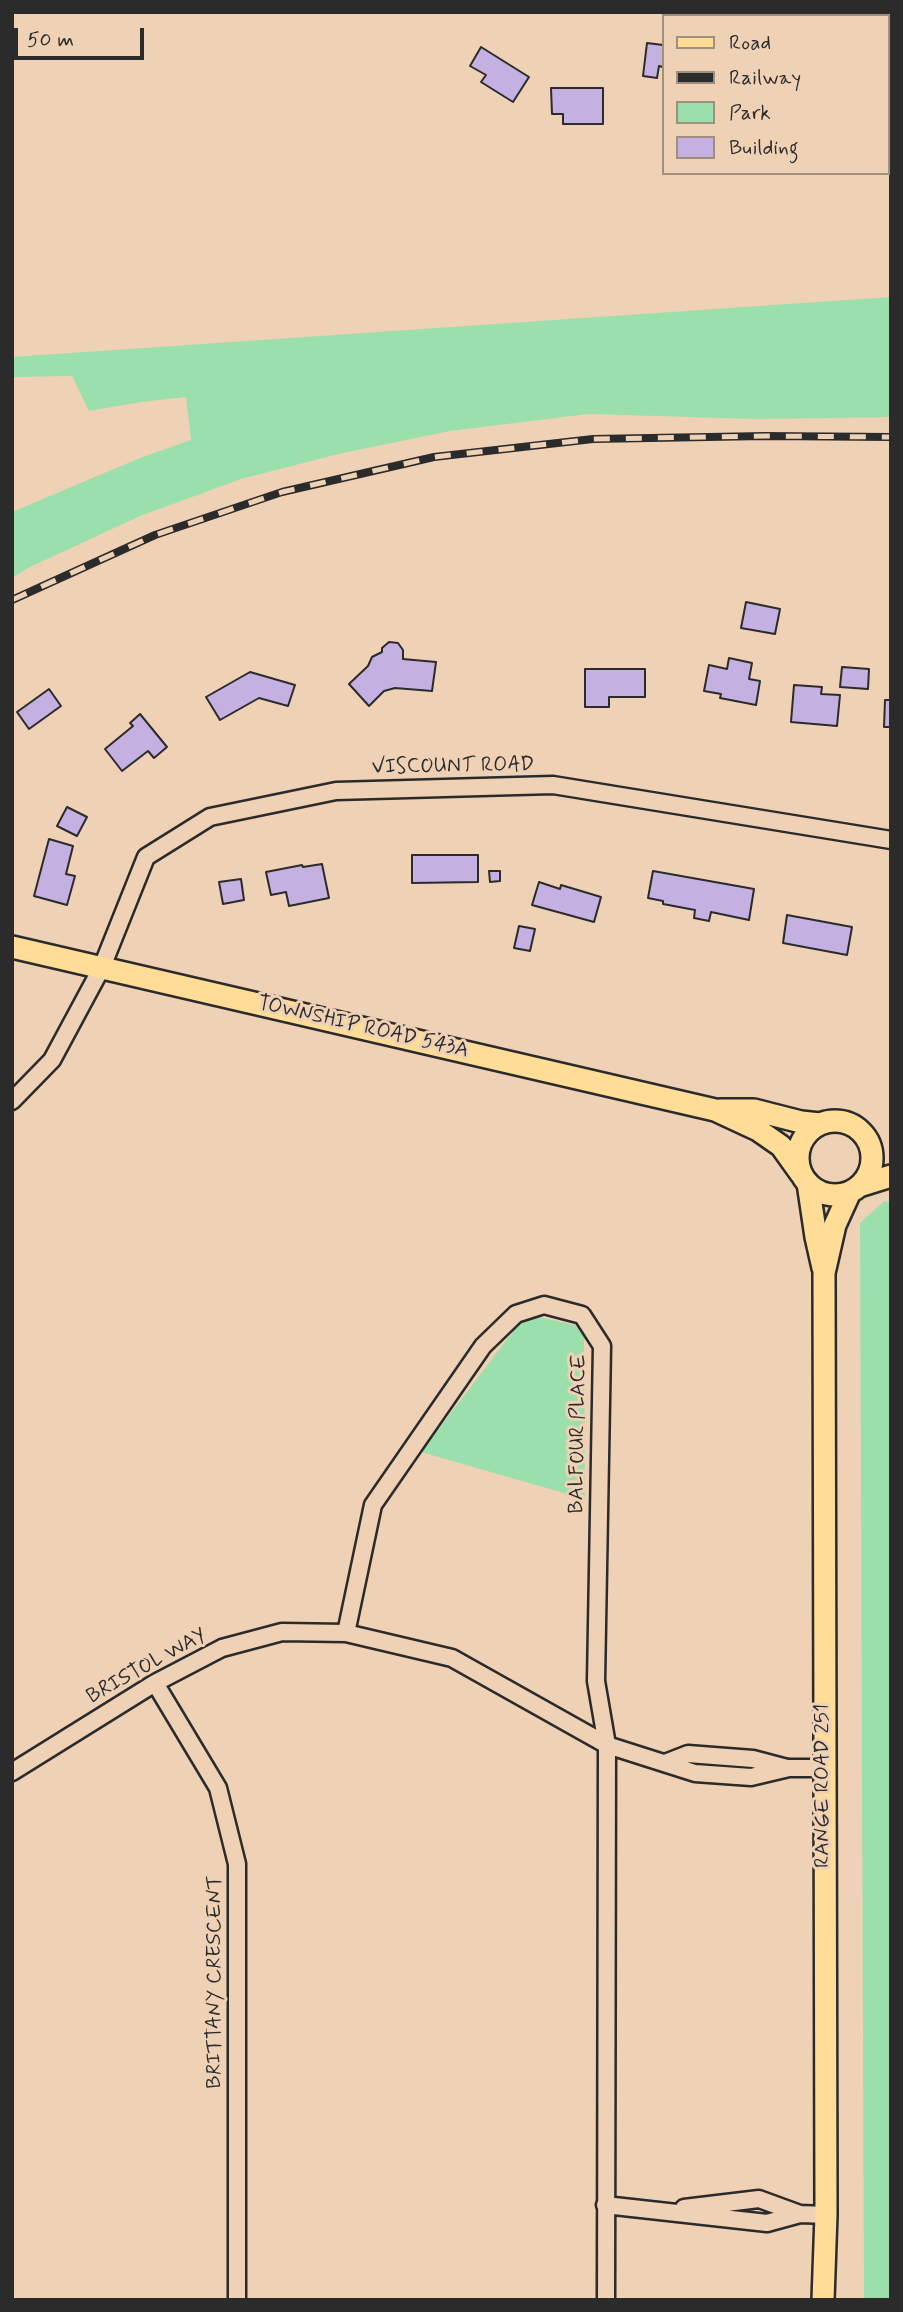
<!DOCTYPE html>
<style>
body{margin:0}
#map{position:relative;width:903px;height:2312px;overflow:hidden;background:#efd1b5;font-family:Mynerve,sans-serif}
canvas{display:block}
.frame{position:absolute;inset:0;border:14px solid #2b2b2b;pointer-events:none}
.legend{position:absolute;left:662px;top:14px;width:228px;height:161px;box-sizing:border-box;background:#efd1b5;border:2px solid #a18f7e;margin:0;padding:9px 12px;list-style:none;font-size:21px;color:#2b2b2b}
.legend li{display:flex;align-items:center;gap:14px;height:35px}
.legend b{width:35px;border:2px solid #a18f7e}
.scale{position:absolute;left:14px;top:28px;width:130px;height:32px;box-sizing:border-box;border:4px solid #2b2b2b;border-top:0;padding-left:9px;font-size:21px;line-height:24px;white-space:nowrap;color:#2b2b2b;-webkit-text-stroke:5px #efd1b5;paint-order:stroke}
</style>
<div id="map">
<canvas width="903" height="2312"></canvas>
<div class="frame"></div>
<ul class="legend">
<li><b style="height:9px;background:#ffdd96"></b>Road</li>
<li><b style="height:9px;background:#2b2b2b"></b>Railway</li>
<li><b style="height:19px;background:#9be0ac"></b>Park</li>
<li><b style="height:19px;background:#c4b1e1"></b>Building</li>
</ul>
<div class="scale">50 m</div>
</div>
<script>
const g = document.querySelector('canvas').getContext('2d');
g.lineJoin = 'round';
function fillPath(path, color) { g.fillStyle = color; g.fill(path, 'evenodd'); }
function strokePath(path, color, width, dash) { g.strokeStyle = color; g.lineWidth = width; g.lineCap = dash ? 'butt' : 'round'; g.setLineDash(dash || []); g.stroke(path); }
function label(font, color, halo, rows, align = 'center') {
  g.font = font + ' Mynerve,sans-serif'; g.lineWidth = 6; g.setLineDash([]); g.textBaseline = 'middle'; g.strokeStyle = halo; g.fillStyle = color; for (const [text, x, y, turn = 0] of rows) {
    g.save(); g.translate(x, y); g.rotate((+turn || 0) * Math.PI / 180); g.textAlign = isNaN(turn) ? turn : align; if (halo) g.strokeText(text, 0, 0); g.fillText(text, 0, 0); g.restore();
  }
}
fillPath(new Path2D(`
 M891,297V417L758,419L588,414L450,431L338,454L241,479L140,516L30,567L12,578V512L140,458L191,440L186,397L141,402L89,411L72,376L12,377V357Z
 M884,1201L891,1202V2300H864L860,1223Z
 M534,1316L575,1325L584,1337L585,1499L421,1452L521,1321Z`), '#9be0ac');
const building = new Path2D(`
 M647,43L663,45V67L659,66L657,78L643,76Z
 M481,47L529,77L513,102L481,82L486,75L470,66Z
 M551,88H603V124H563V114H552Z
 M887,90L891,96V114L887,115Z
 M746,602L780,609L775,634L741,628Z
 M389,642L398,643L403,650V659L436,662L432,691L395,688L384,691L369,706L349,684L368,666L372,657L382,652V648Z
 M729,658L752,663L749,679L760,681L756,705L720,698L721,694L704,691L709,665L727,669Z
 M842,667L869,669L868,689L840,687Z
 M585,669H645V697H609V707H585Z
 M250,672L295,685L288,706L259,698L220,720L206,697Z
 M794,685L822,687L821,694L840,695L837,726L791,722Z
 M49,689L61,706L29,729L17,712Z
 M885,700H891V727H884Z
 M140,714L167,747L154,758L148,751L122,771L105,749L133,726L130,723Z
 M67,807L87,817L77,836L57,826Z
 M49,839L73,846L66,874L75,876L67,905L34,896Z
 M412,855H478V882L412,883Z
 M322,864L329,898L289,906L286,892L271,895L266,872L302,865L303,867Z
 M489,871H500V881L490,882Z
 M653,871L754,889L749,920L711,912L709,921L694,918L695,910L663,904V901L648,898Z
 M241,879L244,900L223,904L219,882Z
 M539,882L560,889L561,885L601,897L594,922L532,905Z
 M787,915L852,927L847,955L783,943Z
 M519,926L535,929L530,951L514,948Z`);
fillPath(building, '#c4b1e1');
strokePath(building, '#2b2b2b', 2);
const minor = new Path2D(`
 M12,1101L52,1060L102,967L146,857L210,817L336,791L553,785L891,840
 M346,1633L373,1505L483,1346L516,1314L544,1305L582,1315L602,1346L596,1681L607,1745L606,2300
 M155,1683L218,1788L237,1864V2300
 M665,1763L688,1754L753,1759L787,1768
 M12,1772L155,1683L222,1648L282,1632L346,1633L452,1658L607,1745L695,1773L751,1777L789,1768H824
 M605,2205L767,2223L800,2214
 M684,2208L759,2199L800,2214L826,2215`);
const major = new Path2D(`
 M12,947L715,1110L758,1130L781,1146L801,1174
 M720,1110H754L801,1122L820,1124
 M798 1158a37 37 0 1 1 74 0a37 37 0 1 1-74 0Z
 M808,1183L816,1237L823,1268
 M859,1186L891,1176
 M823,2300L826,2215L824,1273L835,1225L850,1192`);
strokePath(minor, '#2b2b2b', 21);
strokePath(major, '#2b2b2b', 26);
strokePath(minor, '#efd1b5', 16);
strokePath(major, '#ffdd96', 21);
const rail = new Path2D(`
 M12,600L155,535L282,492L434,457L593,439L765,436L891,437`);
strokePath(rail, '#2b2b2b', 8);
strokePath(rail, '#efd1b5', 5, [16]);
label('21px', '#2b2b2b', '#efd1b5', [
 ["VISCOUNT ROAD",453,767,-1],
 ["TOWNSHIP ROAD 543A",363,1028,13],
 ["BALFOUR PLACE",579,1434,-89],
 ["BRISTOL WAY",147,1667,-29],
 ["RANGE ROAD 251",824,1786,-90],
 ["BRITTANY CRESCENT",216,1982,-90]
]);
</script>
